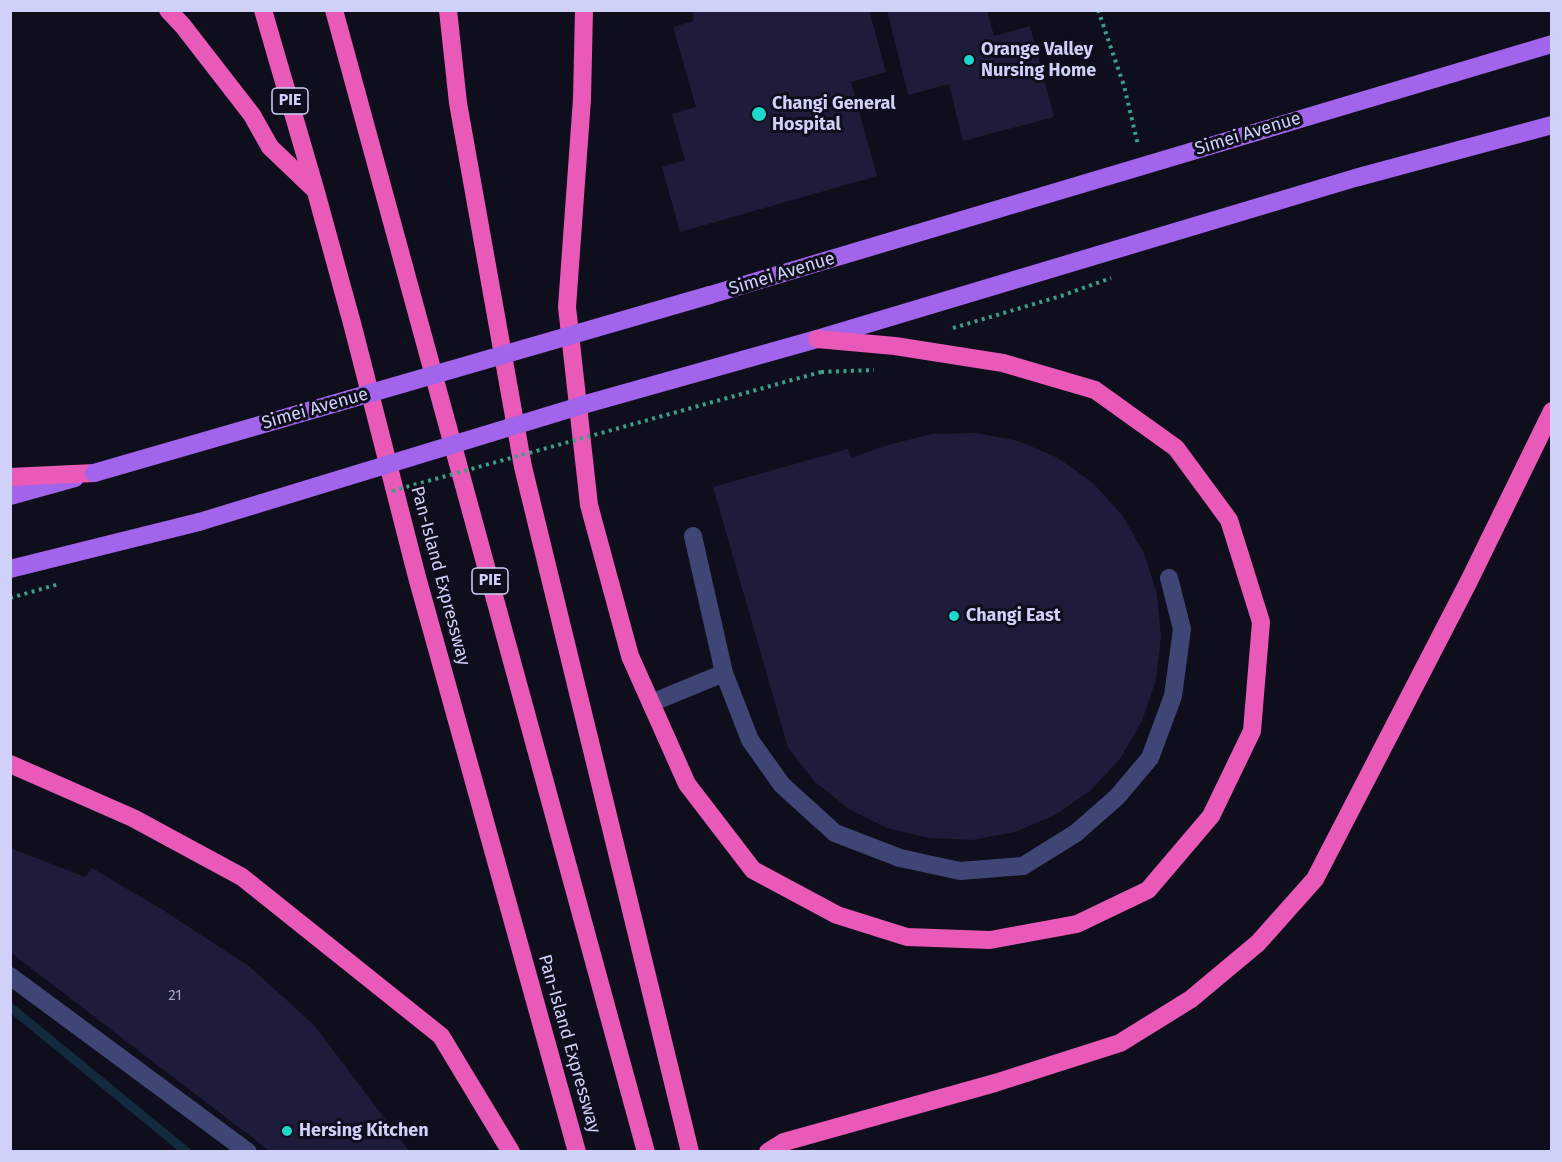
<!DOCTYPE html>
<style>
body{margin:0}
#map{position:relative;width:1562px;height:1162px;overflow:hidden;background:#0e0e1c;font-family:"Fira Sans",sans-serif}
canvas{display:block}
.frame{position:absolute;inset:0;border:12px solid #cfd1f9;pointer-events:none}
</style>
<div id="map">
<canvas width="1562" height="1162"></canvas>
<div class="frame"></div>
</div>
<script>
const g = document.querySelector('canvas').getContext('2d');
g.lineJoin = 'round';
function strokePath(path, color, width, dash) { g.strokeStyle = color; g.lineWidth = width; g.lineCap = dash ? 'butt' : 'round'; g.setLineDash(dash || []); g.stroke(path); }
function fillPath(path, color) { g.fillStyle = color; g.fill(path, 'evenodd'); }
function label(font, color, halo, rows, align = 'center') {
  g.font = font + ' "Fira Sans",sans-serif'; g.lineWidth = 6; g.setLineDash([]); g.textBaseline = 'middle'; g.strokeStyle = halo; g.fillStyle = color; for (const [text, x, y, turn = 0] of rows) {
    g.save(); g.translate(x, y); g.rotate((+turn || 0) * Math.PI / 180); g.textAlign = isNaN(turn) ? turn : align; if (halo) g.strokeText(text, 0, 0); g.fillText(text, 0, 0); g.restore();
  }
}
strokePath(new Path2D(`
 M10,1007L187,1152`), '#122a3b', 9);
fillPath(new Path2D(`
 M692,10H869L886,72L851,82L877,176L680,232L662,167L685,160L672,114L696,107L673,27L694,21Z
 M987,10L994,36L1030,26L1054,117L963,141L949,84L908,95L887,11Z
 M976,433L1019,441L1058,458L1093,483L1122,515L1144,553L1157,594L1161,637L1156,680L1142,721L1120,759L1090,791L1055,815L1015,832L973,840L929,838L887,828L849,809L815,782L788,748L713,487L848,449L851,458L891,444L933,434Z
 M10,848L85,877L92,868L163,910L250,967L314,1025L410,1152H271L169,1074L10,952Z`), '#1d1c3a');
strokePath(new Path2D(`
 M1098,10L1124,86L1138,145
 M953,328L1061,296L1111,278
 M821,372L874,370
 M10,598L59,584`), '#3ca088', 4, [3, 4.5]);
strokePath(new Path2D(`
 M693,536L724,673L750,740L782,785L835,833L900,858L960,871L1023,866L1076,833L1117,797L1150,758L1173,696L1182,629L1169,578
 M651,703L724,673
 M10,976L248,1152`), '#3f4675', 18);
strokePath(new Path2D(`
 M710,295L1552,44
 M586,404L817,339L1355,178L1552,125
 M10,496L75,478
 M10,569L199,522`), '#a164ea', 18);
strokePath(new Path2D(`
 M168,10L183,26L252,115L270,147L315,190
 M263,10L316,192L353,327L417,577L577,1152
 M334,10L646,1152
 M448,10L458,103L523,467L690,1152
 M584,10L582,99L567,307L589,505L630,656L687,784L753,870L837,915L907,937L990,940L1077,924L1148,890L1211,816L1252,731L1261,622L1229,520L1176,448L1095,390L1003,363L895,346L817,339
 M10,477L94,473
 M10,764L133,818L242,877L441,1036L511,1152
 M768,1152L784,1142L995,1083L1120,1043L1191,999L1258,943L1315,879L1469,581L1552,411`), '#e959b7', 18);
strokePath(new Path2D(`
 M392,491L821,372`), '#3ca088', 4, [3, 4.5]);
strokePath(new Path2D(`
 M94,473L710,295
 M199,522L586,404`), '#a164ea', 18);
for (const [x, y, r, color] of [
 [969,60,6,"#1cd7ca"],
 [759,114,8,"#1cd7ca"],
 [954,616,6,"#1cd7ca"],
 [287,1131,6,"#1cd7ca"]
]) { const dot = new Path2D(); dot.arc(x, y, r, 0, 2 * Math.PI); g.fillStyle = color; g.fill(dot); strokePath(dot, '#0e0e1c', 2); }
label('15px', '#a2a4c9', null, [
 ["21",175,996]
]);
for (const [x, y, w] of [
 [290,101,36],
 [490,581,36]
]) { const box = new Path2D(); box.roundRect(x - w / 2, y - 13, w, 26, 4.5); g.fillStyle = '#0e0e1c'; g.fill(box); strokePath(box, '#cfd1f9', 1.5); }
label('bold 16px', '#cfd1f9', null, [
 ["PIE",290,101],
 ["PIE",490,581]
]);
label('bold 18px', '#cfd1f9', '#0e0e1c', [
 ["Orange Valley",981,50],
 ["Nursing Home",981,71],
 ["Changi General",772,104],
 ["Hospital",772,125],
 ["Changi East",966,616],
 ["Hersing Kitchen",299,1131]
], 'left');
label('18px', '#cfd1f9', '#0e0e1c', [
 ["Simei Avenue",1248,134,-17],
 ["Simei Avenue",782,274,-17],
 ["Simei Avenue",315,409,-16],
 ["Pan-Island Expressway",440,576,75],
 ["Pan-Island Expressway",569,1044,74]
]);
</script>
